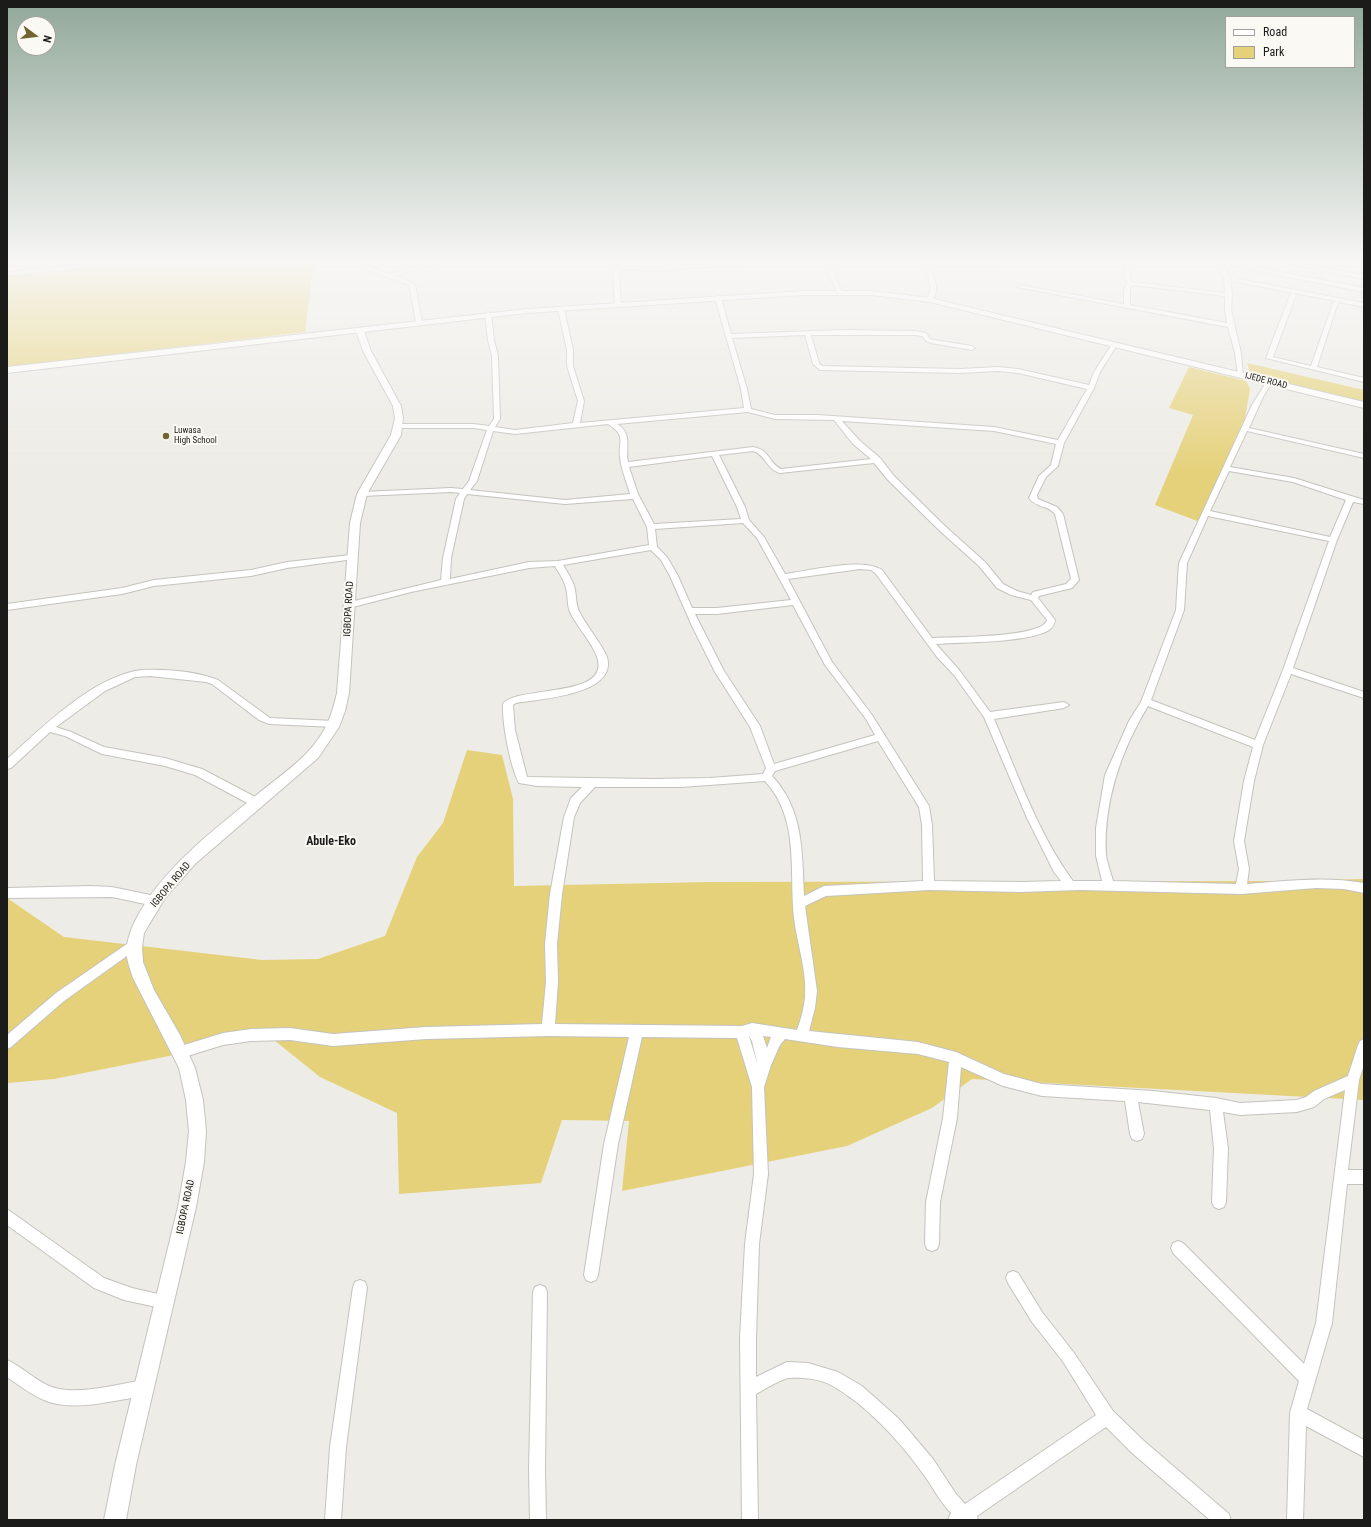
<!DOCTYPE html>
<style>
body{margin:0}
#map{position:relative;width:1371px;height:1527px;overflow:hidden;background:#edece6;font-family:"Roboto Condensed",sans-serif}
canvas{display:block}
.frame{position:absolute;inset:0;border:8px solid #1b1b19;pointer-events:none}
.legend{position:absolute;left:1225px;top:16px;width:130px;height:52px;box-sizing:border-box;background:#faf9f4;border:1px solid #a1a09c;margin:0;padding:5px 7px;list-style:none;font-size:12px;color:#1b1b19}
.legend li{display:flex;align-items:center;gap:8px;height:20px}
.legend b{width:20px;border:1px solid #a1a09c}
.north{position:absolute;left:16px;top:16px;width:40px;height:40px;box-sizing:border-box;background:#faf9f4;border:1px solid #a1a09c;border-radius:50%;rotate:105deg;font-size:11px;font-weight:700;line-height:16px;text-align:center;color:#1b1b19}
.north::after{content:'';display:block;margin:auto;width:14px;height:18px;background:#706431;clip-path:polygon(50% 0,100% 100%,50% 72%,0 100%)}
</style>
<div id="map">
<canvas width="1371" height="1527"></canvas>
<div class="frame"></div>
<ul class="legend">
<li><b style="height:5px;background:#fff"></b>Road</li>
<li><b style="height:11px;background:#e5d179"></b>Park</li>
</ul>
<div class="north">N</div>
</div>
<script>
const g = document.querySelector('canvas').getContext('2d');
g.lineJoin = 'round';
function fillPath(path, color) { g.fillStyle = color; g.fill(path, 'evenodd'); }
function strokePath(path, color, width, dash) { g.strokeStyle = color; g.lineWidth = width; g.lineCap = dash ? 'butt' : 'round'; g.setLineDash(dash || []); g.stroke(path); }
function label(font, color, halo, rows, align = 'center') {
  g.font = font + ' "Roboto Condensed",sans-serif'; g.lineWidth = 4; g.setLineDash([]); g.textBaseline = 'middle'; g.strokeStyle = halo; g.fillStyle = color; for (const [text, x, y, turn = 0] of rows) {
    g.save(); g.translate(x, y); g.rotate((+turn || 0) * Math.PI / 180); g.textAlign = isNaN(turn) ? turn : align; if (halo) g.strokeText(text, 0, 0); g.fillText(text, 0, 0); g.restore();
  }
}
fillPath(new Path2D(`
 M156,261H314L305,332L7,367V276Z
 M1247,363L1364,390V402L1257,378L1251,375Z
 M1189,367L1246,381L1250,389L1245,419L1200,522L1155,505L1193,415L1169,408Z
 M467,750L502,755L513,799L514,886L710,882L1279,881L1364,879V1100L972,1079L932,1108L847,1146L622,1191L629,1121L562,1120L541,1183L399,1194L397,1113L320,1077L269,1036L54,1079L7,1083V898L64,937L262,960L318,959L385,936L417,857L443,823Z`), '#e5d179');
const minor = new Path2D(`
 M7,261H12L7,267Z
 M116,261H136L7,276V272Z
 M359,261H365L367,265L389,274L439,261H449L394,276L415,284L422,322L419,324L416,322L409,285L369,270L363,267Z
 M823,261H829L842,293L837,292Z
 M996,261H1003L996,266L933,267C931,280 942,285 932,301L927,300L931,288L926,268L929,264Z
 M1124,261H1130V278L1133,282L1225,293L1224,277L1216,261H1222L1230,277L1232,295L1231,310L1241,353L1243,376L1238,375L1235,353L1228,327L1017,287L1020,285L1124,304V289L1128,283L1124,278ZM1133,285L1225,296V310L1227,323L1130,305V289Z
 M1277,261H1289L1364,275V279Z
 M738,262L740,263V265L652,271L621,269L619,272L621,305L618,307L615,305L613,272L618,266L652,267Z
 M1234,263L1364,288V292L1232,266V264Z
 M1239,279L1364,303V307L1338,302L1317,367L1364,378V382L1266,358L1290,295L1293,293L1296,295L1273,357L1311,366L1333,303L1336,301L1237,282V280Z
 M718,296L721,298L731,334L842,330L915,331L926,333L930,339L934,340L972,346L975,348L972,350L931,343L926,341L922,336L915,335H811L819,363L822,366L960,369L998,367L1018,369L1089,385L1094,372L1112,344L1117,345L1100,372L1094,388L1064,443L1058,466L1046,477L1037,495L1038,499L1057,507L1063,514L1079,580L1072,588L1039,596L1038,598L1055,620C1054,625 1053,627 1049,630C1029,643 963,642 936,644L960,671L990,712L1064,702L1069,705L1064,708L994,719C1017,772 1038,834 1073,881H1102L1096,856V828L1105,775L1129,721L1141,702L1176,610L1179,563L1252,405L1267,381H1271L1272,382L1263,397L1249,428L1364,454V458L1247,431L1230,467L1294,478L1364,500V504L1353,502L1337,540L1293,668L1364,692V698L1291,674L1263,745L1254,781L1244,841L1249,869L1247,884C1287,881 1325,876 1364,883V893L1344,889L1316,888L1241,894L1080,890L1020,892L929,890L826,896L805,906L817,991L815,1008L809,1031L918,1042L956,1052L1004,1074L1042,1084L1153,1091L1216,1098L1240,1103L1297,1100L1306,1097L1314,1091L1348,1076L1358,1045L1360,1041L1364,1039V1065L1359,1080L1348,1170H1364V1184H1347L1332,1323L1307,1409L1364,1440V1457L1306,1426L1303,1520H1287L1290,1413L1299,1381L1173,1253L1171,1248L1173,1243L1178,1241L1183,1243L1304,1364L1316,1323L1345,1090L1324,1099L1314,1107L1297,1112L1240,1115L1223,1112L1228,1148L1226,1202L1224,1207L1219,1209L1214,1207L1212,1202L1214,1148L1210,1110L1138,1102L1144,1134L1142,1139L1137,1141L1132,1139L1130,1134L1125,1101L1042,1096L1003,1086L961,1067L957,1118L940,1202L939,1244L937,1249L932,1251L927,1249L925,1244L926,1202L943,1118L949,1062L918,1054L838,1047L785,1039L780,1045L771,1065L764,1087L768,1174L759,1244L756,1338V1377L787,1362L808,1363L838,1372L862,1386L899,1419L933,1459L956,1494L965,1504L1096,1415L1064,1363L1032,1322L1008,1283L1006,1278L1008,1273L1013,1271L1018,1273L1042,1312L1074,1353L1113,1411L1144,1441L1229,1514L1231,1520H1210L1132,1453L1106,1427L977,1516L978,1520H948L951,1513C939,1501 932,1485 921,1471C899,1440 865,1404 831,1385C820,1379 802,1377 789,1378C781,1379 765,1389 756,1394L758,1520H742L740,1338L745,1244L754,1174L752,1087L737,1038L642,1037L618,1144L598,1275L596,1280L591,1282L586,1280L584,1275L604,1144L629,1037L548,1036L426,1039L333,1046L290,1040L251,1041L223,1045L181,1058L177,1056L175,1052L177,1048L181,1046L223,1033L251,1029L290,1028L333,1034L426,1027L542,1024L546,982L545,944L550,894L564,817L571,798L582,787L537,786L519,783C510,766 502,723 503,704C516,685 612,699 597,657C592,642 577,627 570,612C567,605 568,595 566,588C564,580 559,573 555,566L529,568L411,592L349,608L346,607L345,605L346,603L441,580L443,558L456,499L460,493L451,492L362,496L358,494L362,492L451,488L463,489L469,481L487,430L473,428H398L395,426L398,424H473L489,426L494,419L492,356L488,340L485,314L488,312L491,314L494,340L498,356L500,419L495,427L515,430L573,423L578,401L567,366V350L558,309L561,307L564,309L573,350V366L584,401L580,423L744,408L741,389L715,298ZM805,335L813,364L820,370L960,373L998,371L1018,373L1087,389L1058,440L994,427L818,415H775L751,409L747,389L732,338ZM748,412L775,419L834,420L853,444L871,459L781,469C768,462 770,450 753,447L628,462C625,449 633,433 617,424ZM842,421L994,431L1056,444L1051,465L1039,476L1029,498C1036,508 1048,505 1055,514L1071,579L1066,584L1033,592L1031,595L1017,591L1003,584L985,562L946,527L894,476L880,458L859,440ZM608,424C627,436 618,441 620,457C621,470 627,482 630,494L565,500L470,490L477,481L493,431L515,434ZM753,451C765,454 767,470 780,473L874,463L888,480L940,531L979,566L997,588L1011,595L1031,600L1047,620C1043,638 950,637 932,638L882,570C862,557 810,571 785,574L764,537L749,520L745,507L719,455ZM712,456L737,507L741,519L654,524L638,494L629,467ZM1229,471L1293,482L1346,500L1330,537L1210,511ZM467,494L565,504L633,499L647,527L649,545L558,561L529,562L450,579L451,558L464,499ZM1208,516L1329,541L1283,670L1255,740L1151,700L1184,610L1187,563ZM743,523L757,538L791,600L717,608H692L678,576L667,557L657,547L655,529ZM651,550L661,560L670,576L692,626L715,672L750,727L766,768L763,774L710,778L652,779L527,777L515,730L513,705L516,703C539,699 618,695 607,657C603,646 586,625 580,613C575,605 577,595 574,586C572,579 567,572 563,565ZM860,569L871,570L876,574L937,657L954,675L984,717L1027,818L1054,872L1061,881L1020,882L934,881L932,825L929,806L872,715L832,662L788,579ZM793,605L825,665L866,719L875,735L774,764L760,726L724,671L695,614H717ZM1148,706L1253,747L1244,781L1234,841L1239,869L1236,884L1113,881C1111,873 1107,863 1106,855C1103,803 1121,750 1148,706ZM878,741L919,807L922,825L923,881L824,886L804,896C802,853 804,810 772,776L775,771ZM765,781C800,819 789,870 794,918C797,944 807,970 805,997C804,1008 801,1019 797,1030L752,1023L742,1026L555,1024L558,982L557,944L562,894L574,817L580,803L595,787H681ZM749,1036L752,1041L758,1066ZM763,1036L771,1037L767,1048Z
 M351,555H354V559L287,568L251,576L154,586L122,594L7,610V604L122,588L154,580L251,570L287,562Z
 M141,670C166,669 195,671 218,680L270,718L335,721L340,724L335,727L269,724L259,720L212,684L206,682L150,676L135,677L105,691L56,727L71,732L104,747L165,758L202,769L261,800L262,803L261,806H253L195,775L165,766L102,754L65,736L50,732L11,768L7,769V759C43,727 92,677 141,670Z
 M90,886L112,887L155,896L159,898L161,901L159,904L155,906L112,897L7,898V888Z
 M134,939L138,940L140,944L138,948L64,1001L11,1047L7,1049V1035L56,993Z
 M7,1209L104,1278L132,1288L171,1297L173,1302L171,1307L166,1309L124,1300L94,1288L7,1225Z
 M360,1280L365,1282L367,1287L346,1447L341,1520H325L330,1447L353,1287L355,1282Z
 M540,1285L545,1287L547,1292L545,1470L546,1520H530L529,1470L533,1292L535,1287Z
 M7,1360C22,1367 34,1379 49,1386C74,1397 118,1384 144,1380L150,1382L152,1388L150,1394L144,1396C114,1400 79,1411 49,1402C34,1397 20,1386 7,1377Z`);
const tertiary = new Path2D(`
 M357,329L364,331L371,351L401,406L403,418L401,435L367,494L360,523L349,693L345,711L339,727L318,758L195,864L165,898L144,933L142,947L143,962L154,990L180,1035L195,1068L203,1100L206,1131L204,1162L196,1207L136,1465L126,1520H104L115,1465L178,1207L186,1162L189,1131L186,1100L179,1068L133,978C130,968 125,957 127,946C129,929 139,913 148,899C177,857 220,825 259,793C280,776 304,760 319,738C329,724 333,709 337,693L350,523L357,494L391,435L395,418L393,406L363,351L356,331Z`);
const secondary = new Path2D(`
 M803,291H871L930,298L1364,402V408L930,302L871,295H803L527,313L7,373V367L527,309Z`);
strokePath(minor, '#c4c3be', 2);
strokePath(tertiary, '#c4c3be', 2);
strokePath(secondary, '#c4c3be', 2);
fillPath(minor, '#fff');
fillPath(tertiary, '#fff');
fillPath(secondary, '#fff');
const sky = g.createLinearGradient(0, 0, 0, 475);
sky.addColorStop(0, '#91a89a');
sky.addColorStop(0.55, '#f7f6f4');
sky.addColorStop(1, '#f7f6f400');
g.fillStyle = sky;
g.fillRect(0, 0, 1371, 475);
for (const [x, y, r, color] of [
 [166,436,4,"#706431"]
]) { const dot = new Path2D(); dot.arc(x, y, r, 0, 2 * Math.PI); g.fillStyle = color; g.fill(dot); strokePath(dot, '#faf9f4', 1.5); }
label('9px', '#1b1b19', '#faf9f4', [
 ["IJEDE ROAD",1266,381,14]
]);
label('9px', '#1b1b19', '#faf9f4', [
 ["Luwasa",174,431],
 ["High School",174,441]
], 'left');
label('10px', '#1b1b19', '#faf9f4', [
 ["IGBOPA ROAD",349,609,-87],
 ["IGBOPA ROAD",171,885,-50],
 ["IGBOPA ROAD",186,1207,-78]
]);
label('bold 12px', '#1b1b19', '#faf9f4', [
 ["Abule-Eko",331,842]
]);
</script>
